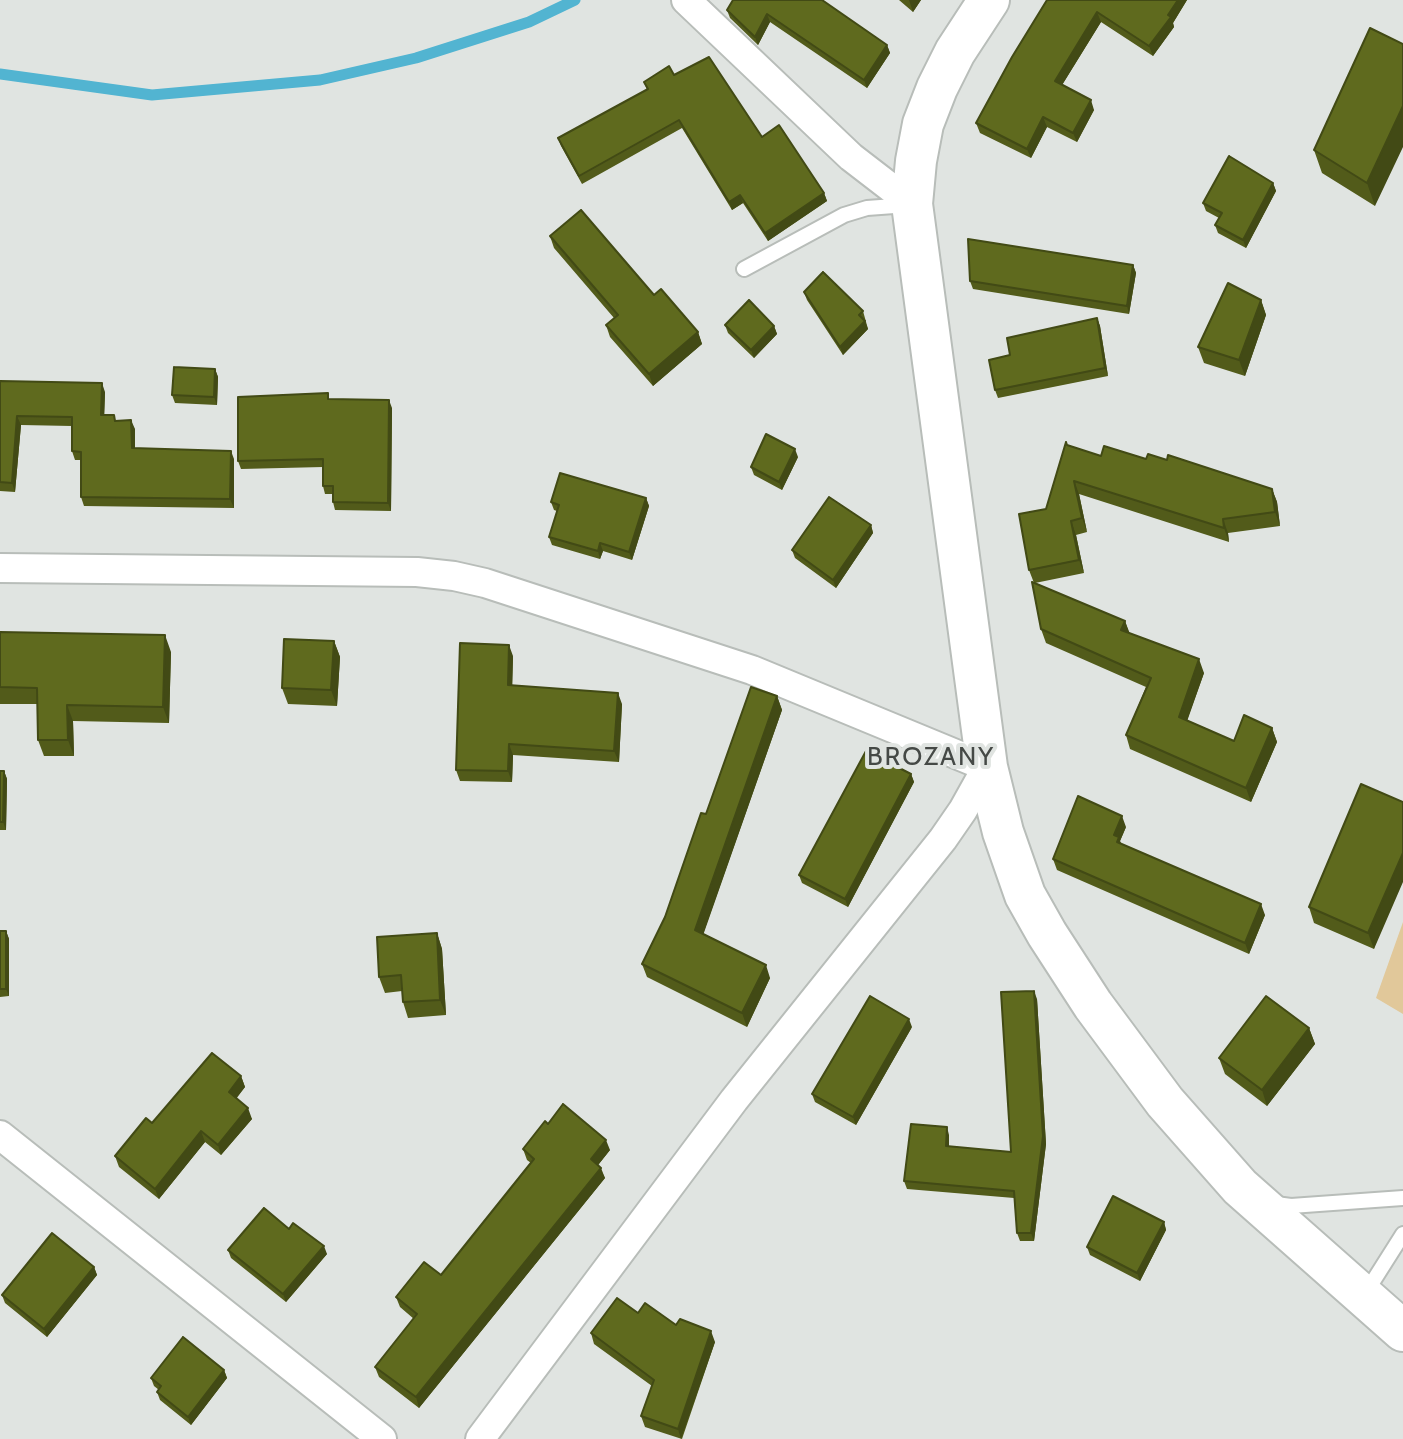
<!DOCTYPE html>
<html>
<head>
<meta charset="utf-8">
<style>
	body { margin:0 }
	canvas { display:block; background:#e0e4e1 }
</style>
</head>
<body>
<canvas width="1403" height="1439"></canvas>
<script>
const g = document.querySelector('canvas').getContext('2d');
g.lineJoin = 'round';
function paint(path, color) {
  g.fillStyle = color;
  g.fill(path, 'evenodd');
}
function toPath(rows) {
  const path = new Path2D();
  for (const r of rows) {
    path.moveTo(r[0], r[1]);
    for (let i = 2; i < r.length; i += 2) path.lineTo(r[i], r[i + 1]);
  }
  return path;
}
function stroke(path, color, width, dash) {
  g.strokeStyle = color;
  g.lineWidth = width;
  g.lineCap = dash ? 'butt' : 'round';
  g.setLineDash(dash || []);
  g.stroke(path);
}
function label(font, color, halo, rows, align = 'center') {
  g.font = font + ' Cabin,sans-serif';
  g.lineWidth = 8;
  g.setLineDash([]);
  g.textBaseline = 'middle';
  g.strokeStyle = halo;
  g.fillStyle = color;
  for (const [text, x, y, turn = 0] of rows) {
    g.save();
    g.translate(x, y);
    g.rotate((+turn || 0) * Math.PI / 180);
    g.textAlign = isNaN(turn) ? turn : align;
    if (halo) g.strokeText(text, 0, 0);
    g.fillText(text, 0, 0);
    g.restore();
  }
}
paint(toPath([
	[1403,922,1403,1014,1376,998]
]), '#e1c89a');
stroke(toPath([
	[0,74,152,95,320,80,416,58,529,22,575,0]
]), '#52b4d1', 11);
const lane = toPath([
	[744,269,844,215,867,208,908,205],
	[1276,1204,1291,1206,1403,1198],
	[1365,1294,1403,1234]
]);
const street = toPath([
	[686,0,851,157,912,204],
	[0,568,417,572,454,576,485,583,752,670,987,767,963,810,943,839,734,1100,480,1439],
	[0,1135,382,1439]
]);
const secondary = toPath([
	[989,0,955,52,937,88,923,124,916,161,912,204,987,767,1003,832,1025,895,1047,934,1093,1005,1165,1102,1240,1187,1403,1331]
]);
stroke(lane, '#b8bdb9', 18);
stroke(street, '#b8bdb9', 32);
stroke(secondary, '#b8bdb9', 44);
stroke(lane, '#fff', 14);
stroke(street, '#fff', 28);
stroke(secondary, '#fff', 40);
paint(toPath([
	[733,0,887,45,890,53,867,88,770,22,758,45,730,18,727,10],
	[899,0,921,0,913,12],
	[1047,0,1187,0,1173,23,1174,27,1153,56,1101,22,1062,85,1094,110,1077,142,1047,127,1031,158,980,133,976,123],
	[1370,28,1375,206,1322,173,1314,150],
	[674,75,762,137,824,193,827,201,768,241,743,203,732,210,682,128,582,184,561,146,558,138,647,90,644,82],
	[1273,183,1276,191,1246,248,1218,233,1215,225,1219,218,1206,211,1203,203],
	[550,236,654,295,698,332,702,344,653,386,610,337,606,325,614,318,554,248],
	[1133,265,1136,273,1129,314,973,289,970,281],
	[804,292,863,311,868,329,843,355,807,300],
	[1261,300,1266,315,1245,376,1204,363,1198,347],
	[1097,318,1100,326,1108,376,998,398,995,390,1010,355],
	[725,325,774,326,777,334,754,358,728,333],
	[215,369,218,377,217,405,175,403,172,395],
	[0,381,105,392,104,415,135,429,135,448,234,459,234,508,84,506,81,497,81,460,75,460,72,451,72,426,21,425,15,492,0,491],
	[330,399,392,408,391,511,335,510,333,502,333,494,325,494,323,486,323,467,241,469,238,461],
	[1068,445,1101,456,1146,459,1272,489,1277,502,1280,526,1228,533,1229,542,1079,494,1087,532,1076,535,1084,573,1035,583,1125,621,1129,633,1204,673,1187,720,1234,741,1272,728,1277,742,1251,802,1130,749,1126,735,1146,687,1046,643,1041,629,1034,583,1029,570,1046,509],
	[798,457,782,490,754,475,751,467],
	[646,498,649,506,632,560,603,551,600,559,552,545,549,537,557,511,554,510,551,502],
	[871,525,873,533,836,588,795,558,792,550],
	[0,632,171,652,169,723,73,721,74,756,44,756,38,740,37,704,0,704],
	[334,641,340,657,337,706,288,704,282,688],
	[513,656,512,686,622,704,619,762,513,755,512,782,460,781,456,770],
	[777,696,782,710,703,934,770,978,747,1027,647,977,642,964,665,917,706,814],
	[0,771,4,771,7,779,6,830,0,830],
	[911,774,914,782,848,907,802,883,799,875],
	[1403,802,1374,949,1314,923,1309,907],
	[1126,827,1120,841,1121,844,1265,915,1249,954,1057,870,1053,859],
	[0,931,6,931,9,939,9,996,0,997],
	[437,933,442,949,446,1015,408,1018,403,1002,402,991,385,993,379,977],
	[1037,999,1046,1144,1034,1241,1020,1241,1017,1233,1014,1198,907,1189,904,1181,949,1135,949,1147,1011,1152],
	[912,1027,856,1125,815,1102,812,1094],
	[1309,1028,1315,1044,1267,1106,1225,1074,1219,1058],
	[241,1076,245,1087,236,1098,252,1119,221,1155,205,1142,159,1199,119,1167,115,1156,152,1123],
	[548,1124,610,1150,598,1165,605,1178,419,1408,379,1377,375,1367,414,1319,400,1307,396,1297,441,1275,531,1163,527,1160,523,1149],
	[1164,1222,1166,1230,1140,1281,1090,1255,1087,1247],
	[289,1229,327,1254,286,1302,231,1258,228,1250],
	[94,1267,97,1275,47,1337,5,1303,2,1295],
	[638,1313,676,1325,715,1342,682,1439,645,1427,641,1416,652,1386,594,1344,591,1333],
	[224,1370,227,1378,191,1425,160,1400,157,1392,159,1390,154,1386,151,1378]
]), '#525b1a');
paint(toPath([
	[909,0,921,0,913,12],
	[1178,0,1187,0,1173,23,1174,27,1153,56,1149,46],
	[1097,12,1101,22,1059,90,1055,81],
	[767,14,770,22,758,45,755,37],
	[887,45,890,53,867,88,864,80],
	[1091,100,1094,110,1077,142,1073,133],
	[1403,106,1403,147,1375,206,1367,183],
	[1043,117,1047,127,1031,158,1027,149],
	[1273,183,1276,191,1246,248,1243,240],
	[824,193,827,201,768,241,765,233],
	[740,195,743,203,732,210,729,202],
	[1133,265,1136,273,1129,314,1127,306],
	[1261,300,1266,315,1245,376,1239,360],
	[1097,318,1100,326,1108,376,1105,368],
	[865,321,868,329,843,355,840,347],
	[774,326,777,334,754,358,751,350],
	[698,332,702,344,653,386,649,374],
	[215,369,218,377,217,405,214,397],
	[102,383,105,392,104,424,101,415],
	[389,400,392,408,391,511,388,503],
	[17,416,21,425,15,492,12,483],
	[131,420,135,429,135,457,132,448],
	[795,449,798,457,782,490,779,482],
	[231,451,234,459,234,508,230,499],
	[1074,481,1079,494,1087,532,1082,518],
	[1272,489,1277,502,1280,526,1275,512],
	[646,498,649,506,632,560,629,552],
	[1223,519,1228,533,1229,542,1224,528],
	[1071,521,1076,535,1084,573,1079,560],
	[871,525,873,533,836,588,833,580],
	[600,543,603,551,600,559,598,551],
	[1125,621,1130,634,1121,630],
	[165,635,171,652,169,723,163,707],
	[334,641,340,657,337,706,331,690],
	[509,645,513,656,512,697,508,685],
	[1199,659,1204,673,1184,730,1179,717],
	[618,693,622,704,619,762,614,751],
	[777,696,782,710,700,944,695,930],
	[67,705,73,721,74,756,68,740],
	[1272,728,1277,742,1251,802,1246,788],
	[509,744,513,755,512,782,508,771],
	[4,771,7,779,6,830,3,822],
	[911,774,914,782,848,907,845,899],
	[1122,816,1126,827,1120,841,1123,848,1121,853,1114,835],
	[1403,853,1403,882,1374,949,1368,933],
	[1261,904,1265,915,1249,954,1245,943],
	[6,931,9,939,9,996,6,989],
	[437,933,442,949,446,1015,440,1000],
	[766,965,770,978,747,1027,742,1013],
	[1034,991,1037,999,1046,1144,1034,1241,1031,1233],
	[909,1019,912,1027,856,1125,853,1117],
	[1309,1028,1315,1044,1267,1106,1262,1090],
	[241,1076,245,1087,233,1103,229,1092],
	[248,1108,252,1119,221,1155,218,1145],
	[947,1127,949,1135,949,1154,946,1146],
	[201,1131,205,1142,159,1199,155,1189],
	[606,1140,610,1150,595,1169,591,1159],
	[601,1168,605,1178,419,1408,416,1397],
	[1164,1222,1166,1230,1140,1281,1137,1273],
	[324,1246,327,1254,286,1302,283,1294],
	[94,1267,97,1275,47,1337,44,1329],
	[711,1331,715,1342,681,1439,678,1429],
	[224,1370,227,1378,191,1425,188,1417]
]), '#424a15');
const building = toPath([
	[733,0,822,0,887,45,864,80,767,14,755,37,727,10,733,0],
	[1047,0,1178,0,1168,15,1171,17,1149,46,1097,12,1055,81,1091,100,1073,133,1043,117,1027,149,976,123,1012,57,1047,0],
	[1370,28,1403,44,1403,106,1367,183,1314,150,1370,28],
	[709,57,762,137,779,125,824,193,765,233,740,195,729,202,679,120,579,176,558,138,648,89,644,82,669,66,674,75,709,57],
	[1229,156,1273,183,1243,240,1215,225,1222,213,1203,203,1229,156],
	[581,210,654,295,661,289,698,332,649,374,606,325,618,315,550,236,581,210],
	[968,239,1133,265,1127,306,970,281,968,239],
	[823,272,863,311,859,315,865,321,840,347,804,292,823,272],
	[1228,283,1261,300,1239,360,1198,347,1228,283],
	[749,300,774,326,751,350,725,325,749,300],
	[1097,318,1105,368,995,390,989,360,1010,355,1007,338,1097,318],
	[174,367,215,369,214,397,172,395,174,367],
	[0,381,102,383,101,415,114,415,115,421,131,420,132,448,231,451,230,499,81,497,81,452,72,451,72,417,17,416,12,483,0,482,0,381],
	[328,393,328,399,389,400,388,503,333,502,333,486,323,486,323,459,238,461,238,397,328,393],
	[766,434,795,449,779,482,751,467,766,434],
	[1066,442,1067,445,1101,456,1104,446,1146,459,1148,454,1167,460,1168,455,1272,489,1275,512,1223,519,1224,528,1074,481,1082,518,1071,521,1079,560,1029,570,1019,514,1046,509,1066,442],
	[560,473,646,498,629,552,600,543,598,551,549,537,559,505,551,502,560,473],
	[829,497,871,525,833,580,792,550,829,497],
	[1032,582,1125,621,1121,630,1199,659,1179,717,1234,741,1244,715,1272,728,1246,788,1126,735,1151,678,1041,629,1032,582],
	[0,632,165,635,163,707,67,705,68,740,38,740,37,688,0,687,0,632],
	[284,639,334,641,331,690,282,688,284,639],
	[460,643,509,645,508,685,618,693,614,751,509,744,508,771,456,770,460,643],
	[751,687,777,696,695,930,766,965,742,1013,642,964,665,917,701,813,706,814,751,687],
	[866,751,911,774,845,899,799,875,866,751],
	[0,771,4,771,3,822,0,822,0,771],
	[1361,784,1403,802,1403,853,1368,933,1309,907,1361,784],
	[1078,796,1122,816,1114,835,1119,837,1117,842,1261,904,1245,943,1053,859,1078,796],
	[0,931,6,931,6,989,0,989,0,931],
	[437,933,440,1000,403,1002,401,975,379,977,377,937,437,933],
	[1034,991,1043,1136,1031,1233,1017,1233,1014,1191,904,1181,911,1124,947,1127,946,1146,1011,1152,1001,992,1034,991],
	[870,996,909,1019,853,1117,812,1094,870,996],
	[1266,996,1309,1028,1262,1090,1219,1058,1266,996],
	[212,1053,241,1076,229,1092,248,1108,218,1145,201,1131,155,1189,115,1156,146,1118,152,1123,212,1053],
	[563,1104,606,1140,591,1159,601,1168,416,1397,375,1367,417,1314,396,1297,424,1262,441,1275,534,1159,523,1149,545,1121,548,1124,563,1104],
	[1113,1196,1164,1222,1137,1273,1087,1247,1113,1196],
	[264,1208,289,1229,293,1223,324,1246,283,1294,228,1250,264,1208],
	[52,1233,94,1267,44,1329,2,1295,52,1233],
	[617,1298,638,1313,645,1303,676,1325,680,1319,711,1331,678,1429,641,1416,654,1380,591,1333,617,1298],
	[183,1337,224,1370,188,1417,157,1392,161,1386,151,1378,183,1337]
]);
paint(building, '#5f6a1e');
stroke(building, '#424a15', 2);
g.letterSpacing = '2px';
label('26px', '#454946', '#e0e4e1', [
	["BROZANY",931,757]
]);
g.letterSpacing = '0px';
</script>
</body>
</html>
